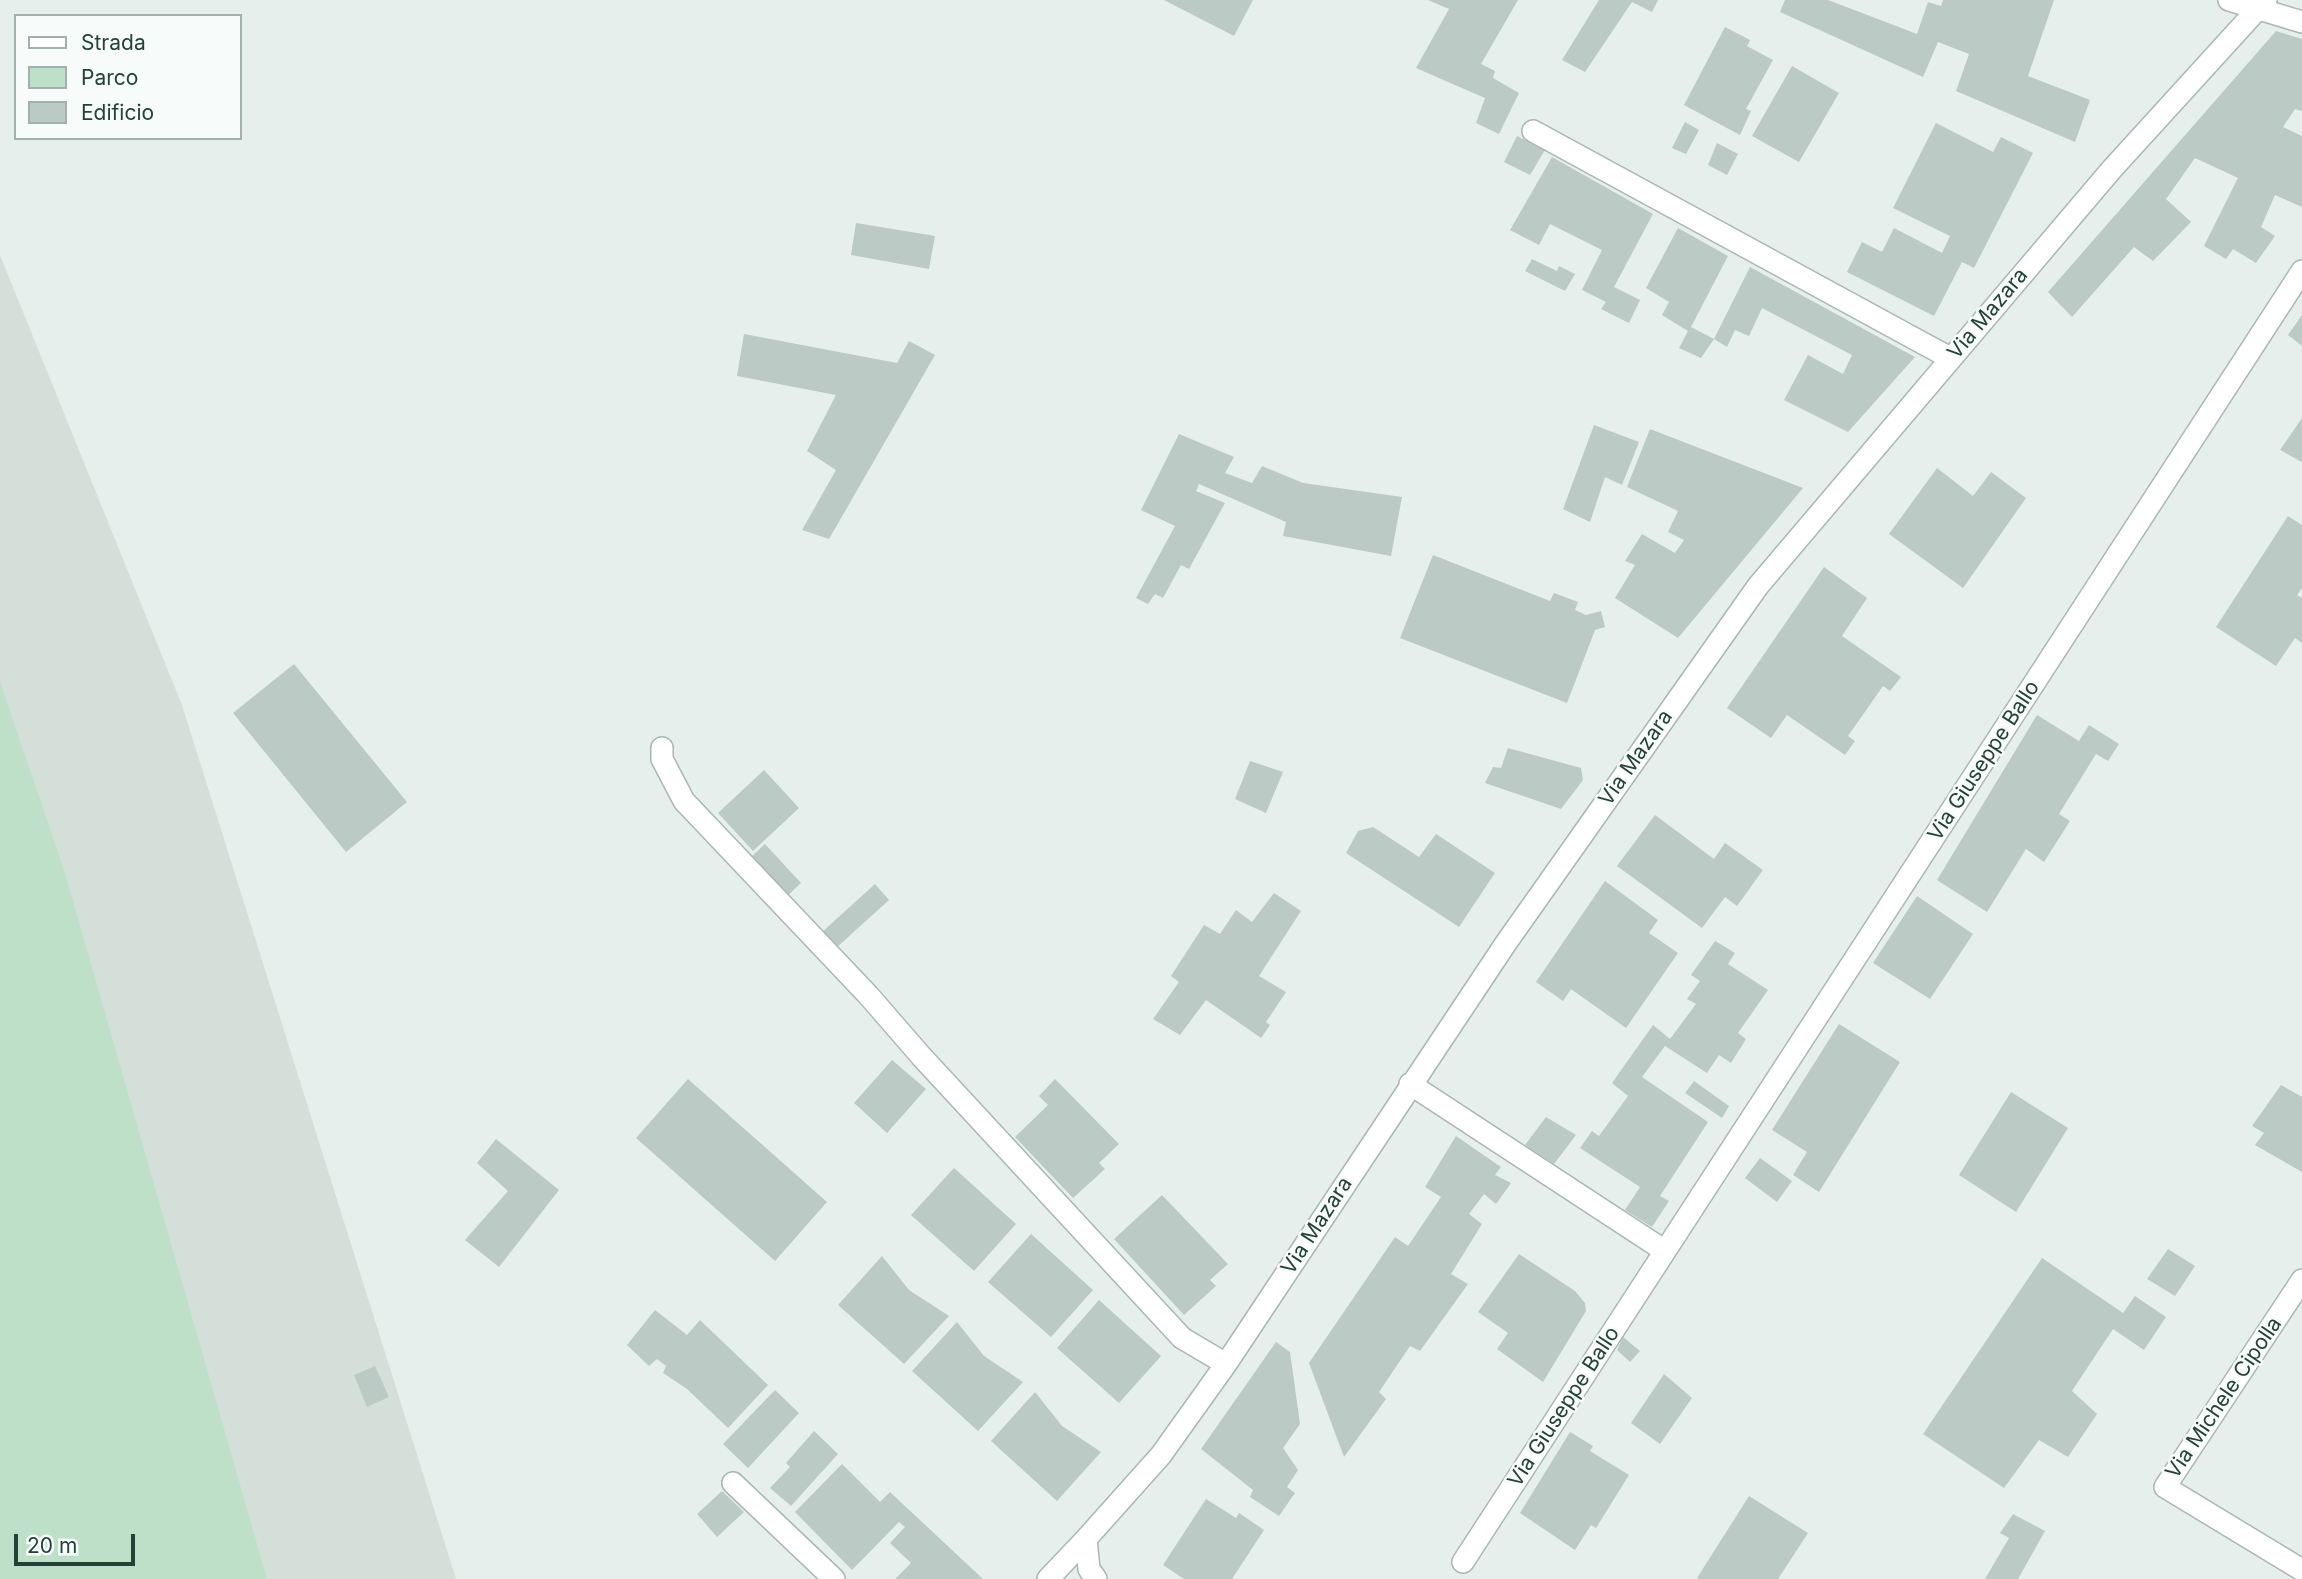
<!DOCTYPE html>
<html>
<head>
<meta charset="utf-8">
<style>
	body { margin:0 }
	#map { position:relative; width:2302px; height:1579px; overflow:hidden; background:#e6efeb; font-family:Inter,sans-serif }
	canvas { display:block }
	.legend { position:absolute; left:14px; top:14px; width:228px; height:126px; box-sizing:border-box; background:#f7fbf9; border:2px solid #a3b1ad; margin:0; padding:9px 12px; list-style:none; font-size:21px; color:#24423a }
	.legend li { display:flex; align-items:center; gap:14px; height:35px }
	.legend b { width:35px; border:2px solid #a3b1ad }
	.scale { position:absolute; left:14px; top:1534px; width:121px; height:32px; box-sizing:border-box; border:4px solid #24423a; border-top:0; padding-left:9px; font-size:21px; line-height:24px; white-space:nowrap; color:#24423a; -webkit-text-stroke:5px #f7fbf9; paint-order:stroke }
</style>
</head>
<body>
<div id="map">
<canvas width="2302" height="1579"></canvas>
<ul class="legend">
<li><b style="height:9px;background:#fff"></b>Strada</li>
<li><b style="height:19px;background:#bfe0c8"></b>Parco</li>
<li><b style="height:19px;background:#bbcac4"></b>Edificio</li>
</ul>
<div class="scale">20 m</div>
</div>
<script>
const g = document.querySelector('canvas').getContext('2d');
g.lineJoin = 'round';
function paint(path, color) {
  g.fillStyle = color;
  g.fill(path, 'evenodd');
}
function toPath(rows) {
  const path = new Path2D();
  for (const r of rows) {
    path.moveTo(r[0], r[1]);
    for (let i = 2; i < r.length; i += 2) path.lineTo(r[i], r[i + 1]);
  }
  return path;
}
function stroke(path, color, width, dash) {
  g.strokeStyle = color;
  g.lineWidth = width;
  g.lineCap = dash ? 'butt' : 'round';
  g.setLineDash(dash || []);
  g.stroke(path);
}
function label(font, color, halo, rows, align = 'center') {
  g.font = font + ' Inter,sans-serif';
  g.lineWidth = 5;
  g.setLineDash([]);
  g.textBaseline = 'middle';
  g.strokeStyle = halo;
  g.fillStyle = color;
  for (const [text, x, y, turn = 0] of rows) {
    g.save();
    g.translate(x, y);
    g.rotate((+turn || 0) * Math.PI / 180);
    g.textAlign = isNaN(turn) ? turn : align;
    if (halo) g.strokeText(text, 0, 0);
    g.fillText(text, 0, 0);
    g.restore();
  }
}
paint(toPath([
	[0,255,182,705,456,1579,0,1579]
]), '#d4dfda');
paint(toPath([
	[0,682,65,873,267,1579,0,1579]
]), '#bfe0c8');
paint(toPath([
	[1164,0,1253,0,1234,36],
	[1428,0,1518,0,1481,64,1495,71,1493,78,1519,93,1499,134,1476,123,1485,98,1416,68,1449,9],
	[1599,0,1658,0,1652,12,1632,2,1585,72,1562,60],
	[1785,0,1828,0,1917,34,1928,2,1941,6,1943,0,2054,0,2028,76,2090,100,2075,142,1956,91,1969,54,1938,42,1923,77,1780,12],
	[1725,27,1750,40,1747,46,1773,60,1746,109,1751,111,1740,135,1684,105],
	[2276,31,2302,39,2302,111,2295,109,2283,127,2302,136,2302,207,2275,195,2261,227,2275,236,2256,263,2233,249,2226,259,2204,246,2238,178,2195,158,2166,199,2191,222,2153,261,2134,247,2072,317,2048,292],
	[1792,66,1839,93,1799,162,1752,136],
	[1685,122,1699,130,1686,154,1672,148],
	[1936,123,1993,152,2001,137,2033,153,1974,268,1962,262,1934,316,1847,272,1862,242,1882,252,1894,228,1942,253,1950,236,1893,208],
	[1517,136,1545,150,1530,175,1504,162],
	[1717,143,1738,154,1727,175,1708,165],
	[1552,157,1653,214,1614,287,1640,300,1629,323,1601,309,1606,302,1582,290,1602,250,1550,224,1539,245,1510,230],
	[856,223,935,236,929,269,851,255],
	[1678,228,1728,256,1691,327,1714,339,1701,358,1679,348,1688,331,1662,315,1669,302,1646,288],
	[1532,259,1557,271,1559,266,1575,274,1565,291,1525,271],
	[1750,267,1915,357,1848,432,1784,400,1808,355,1843,374,1852,355,1762,308,1749,336,1735,330,1727,347,1714,339],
	[2302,315,2302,346,2288,335],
	[744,334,897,363,909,341,935,355,829,539,802,530,836,470,807,451,836,395,737,376],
	[2302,418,2302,462,2280,450],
	[1594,425,1639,442,1622,485,1605,477,1590,522,1563,509],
	[1650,429,1803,488,1678,638,1615,598,1635,565,1625,561,1642,534,1675,553,1684,540,1668,532,1678,511,1627,487],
	[1179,434,1234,457,1225,473,1252,483,1262,466,1303,483,1402,497,1391,556,1283,536,1286,522,1199,484,1196,491,1225,503,1189,569,1181,565,1163,598,1155,594,1148,604,1136,598,1175,526,1141,510],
	[1937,468,1973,496,1991,472,2026,498,1963,588,1889,534],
	[2288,516,2302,525,2302,588,2297,595,2302,598,2302,643,2295,638,2276,666,2216,627],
	[1433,555,1550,601,1554,593,1578,602,1575,610,1586,615,1601,611,1605,627,1595,630,1567,703,1400,638],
	[1824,567,1867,598,1842,636,1901,677,1890,691,1883,686,1848,736,1855,741,1845,755,1787,715,1771,738,1727,708],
	[294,664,407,802,346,852,233,713],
	[2037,715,2079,741,2089,725,2119,744,2108,761,2096,754,2059,814,2070,821,2044,862,2026,849,1987,912,1937,880],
	[1508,748,1581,768,1583,780,1561,809,1485,783,1493,767,1501,768],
	[1250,761,1283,772,1266,813,1235,799],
	[764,770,799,808,753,851,718,813],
	[1655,815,1714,859,1725,843,1763,870,1737,906,1725,897,1702,928,1617,866],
	[1373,827,1419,857,1436,834,1495,873,1459,927,1346,853,1358,831],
	[765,844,801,883,786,897,750,858],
	[1605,881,1658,920,1649,933,1678,953,1626,1028,1571,989,1563,1001,1536,982],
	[875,884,889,900,835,949,821,933],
	[1274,893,1301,911,1259,976,1286,992,1266,1022,1270,1025,1261,1038,1206,1000,1180,1035,1153,1019,1179,982,1171,976,1204,925,1220,934,1236,910,1252,922],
	[1917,896,1973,934,1930,999,1873,963],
	[1715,941,1735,953,1728,964,1768,990,1738,1033,1746,1039,1731,1063,1719,1055,1707,1073,1665,1046,1642,1077,1708,1122,1660,1196,1669,1201,1652,1227,1625,1210,1640,1187,1580,1148,1592,1131,1599,1136,1628,1096,1612,1083,1653,1025,1670,1039,1696,1004,1687,999,1700,981,1691,975],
	[1839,1024,1900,1062,1819,1192,1793,1175,1807,1152,1772,1130],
	[892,1060,926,1089,887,1133,854,1103],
	[688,1079,827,1202,775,1261,636,1138],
	[1055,1079,1119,1144,1099,1163,1105,1169,1073,1198,1015,1137,1048,1105,1039,1096],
	[1694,1081,1729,1106,1722,1118,1685,1093],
	[2281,1085,2302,1097,2302,1172,2255,1145,2264,1133,2252,1126],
	[2011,1092,2068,1128,2016,1212,1959,1175],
	[1546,1117,1576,1135,1554,1164,1525,1145],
	[1456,1136,1501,1167,1495,1175,1511,1183,1496,1204,1484,1194,1469,1214,1482,1224,1451,1274,1468,1284,1420,1351,1410,1346,1379,1392,1386,1399,1344,1457,1309,1363,1395,1237,1408,1246,1441,1197,1425,1187],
	[496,1139,559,1190,499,1267,465,1240,508,1191,477,1163],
	[1760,1158,1792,1181,1777,1202,1745,1178],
	[954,1168,1016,1224,974,1271,911,1215],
	[1162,1195,1228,1264,1210,1280,1216,1286,1184,1315,1114,1239],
	[1031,1234,1093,1290,1051,1337,988,1282],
	[2168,1249,2195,1266,2175,1296,2147,1279],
	[1519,1254,1575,1291,1585,1303,1586,1311,1543,1382,1497,1349,1508,1333,1478,1312],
	[882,1256,909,1290,949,1316,904,1364,838,1305],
	[2042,1258,2123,1313,2135,1296,2166,1317,2144,1350,2113,1329,2072,1391,2097,1414,2068,1457,2039,1440,2004,1488,1923,1434],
	[1099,1300,1161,1356,1119,1403,1057,1348],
	[655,1310,687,1335,700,1320,768,1385,728,1428,687,1389,663,1373,666,1366,657,1359,649,1366,627,1345],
	[957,1322,984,1356,1023,1382,978,1431,912,1371],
	[1623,1337,1640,1351,1630,1362,1617,1350],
	[1276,1342,1290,1352,1300,1424,1283,1448,1298,1470,1287,1487,1295,1493,1279,1516,1250,1497,1253,1490,1201,1449],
	[375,1366,389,1397,367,1407,354,1375],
	[1664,1374,1692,1398,1660,1444,1631,1423],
	[775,1390,799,1413,748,1468,723,1444],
	[1035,1392,1062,1426,1101,1452,1057,1501,991,1441],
	[814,1431,838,1454,791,1506,770,1488,790,1467,786,1463],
	[1570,1432,1593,1446,1590,1451,1629,1475,1596,1528,1591,1525,1575,1550,1520,1513],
	[842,1464,880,1502,890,1492,983,1579,895,1579,911,1563,890,1543,905,1527,899,1522,852,1570,795,1512],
	[722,1491,744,1512,717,1537,697,1514],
	[1749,1496,1808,1533,1778,1579,1699,1579,1697,1578],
	[1206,1499,1236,1518,1239,1513,1264,1530,1232,1579,1184,1579,1163,1565],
	[2013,1514,2045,1531,2018,1579,1985,1579,2009,1538,2000,1533]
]), '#bbcac4');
const minor = toPath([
	[2229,0,2302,22],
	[1533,131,1950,358],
	[662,748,662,759,684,801,869,996,921,1056,1182,1338,1226,1364],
	[1410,1084,1665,1251],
	[2302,1280,2165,1487,2302,1570],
	[733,1483,834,1579],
	[1463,1562,2302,271],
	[1048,1579,1086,1539],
	[1096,1579,1089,1569,1086,1539,1161,1455,1226,1364,1506,943,1758,586,2112,169,2266,0]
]);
stroke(minor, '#a8b8b2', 24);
stroke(minor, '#fff', 21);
label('21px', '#24423a', '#f7fbf9', [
	["Via Mazara",1988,314,-50],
	["Via Mazara",1636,758,-55],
	["Via Giuseppe Ballo",1984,761,-57],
	["Via Mazara",1317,1226,-57],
	["Via Michele Cipolla",2224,1398,-56],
	["Via Giuseppe Ballo",1564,1407,-57]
]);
</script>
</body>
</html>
